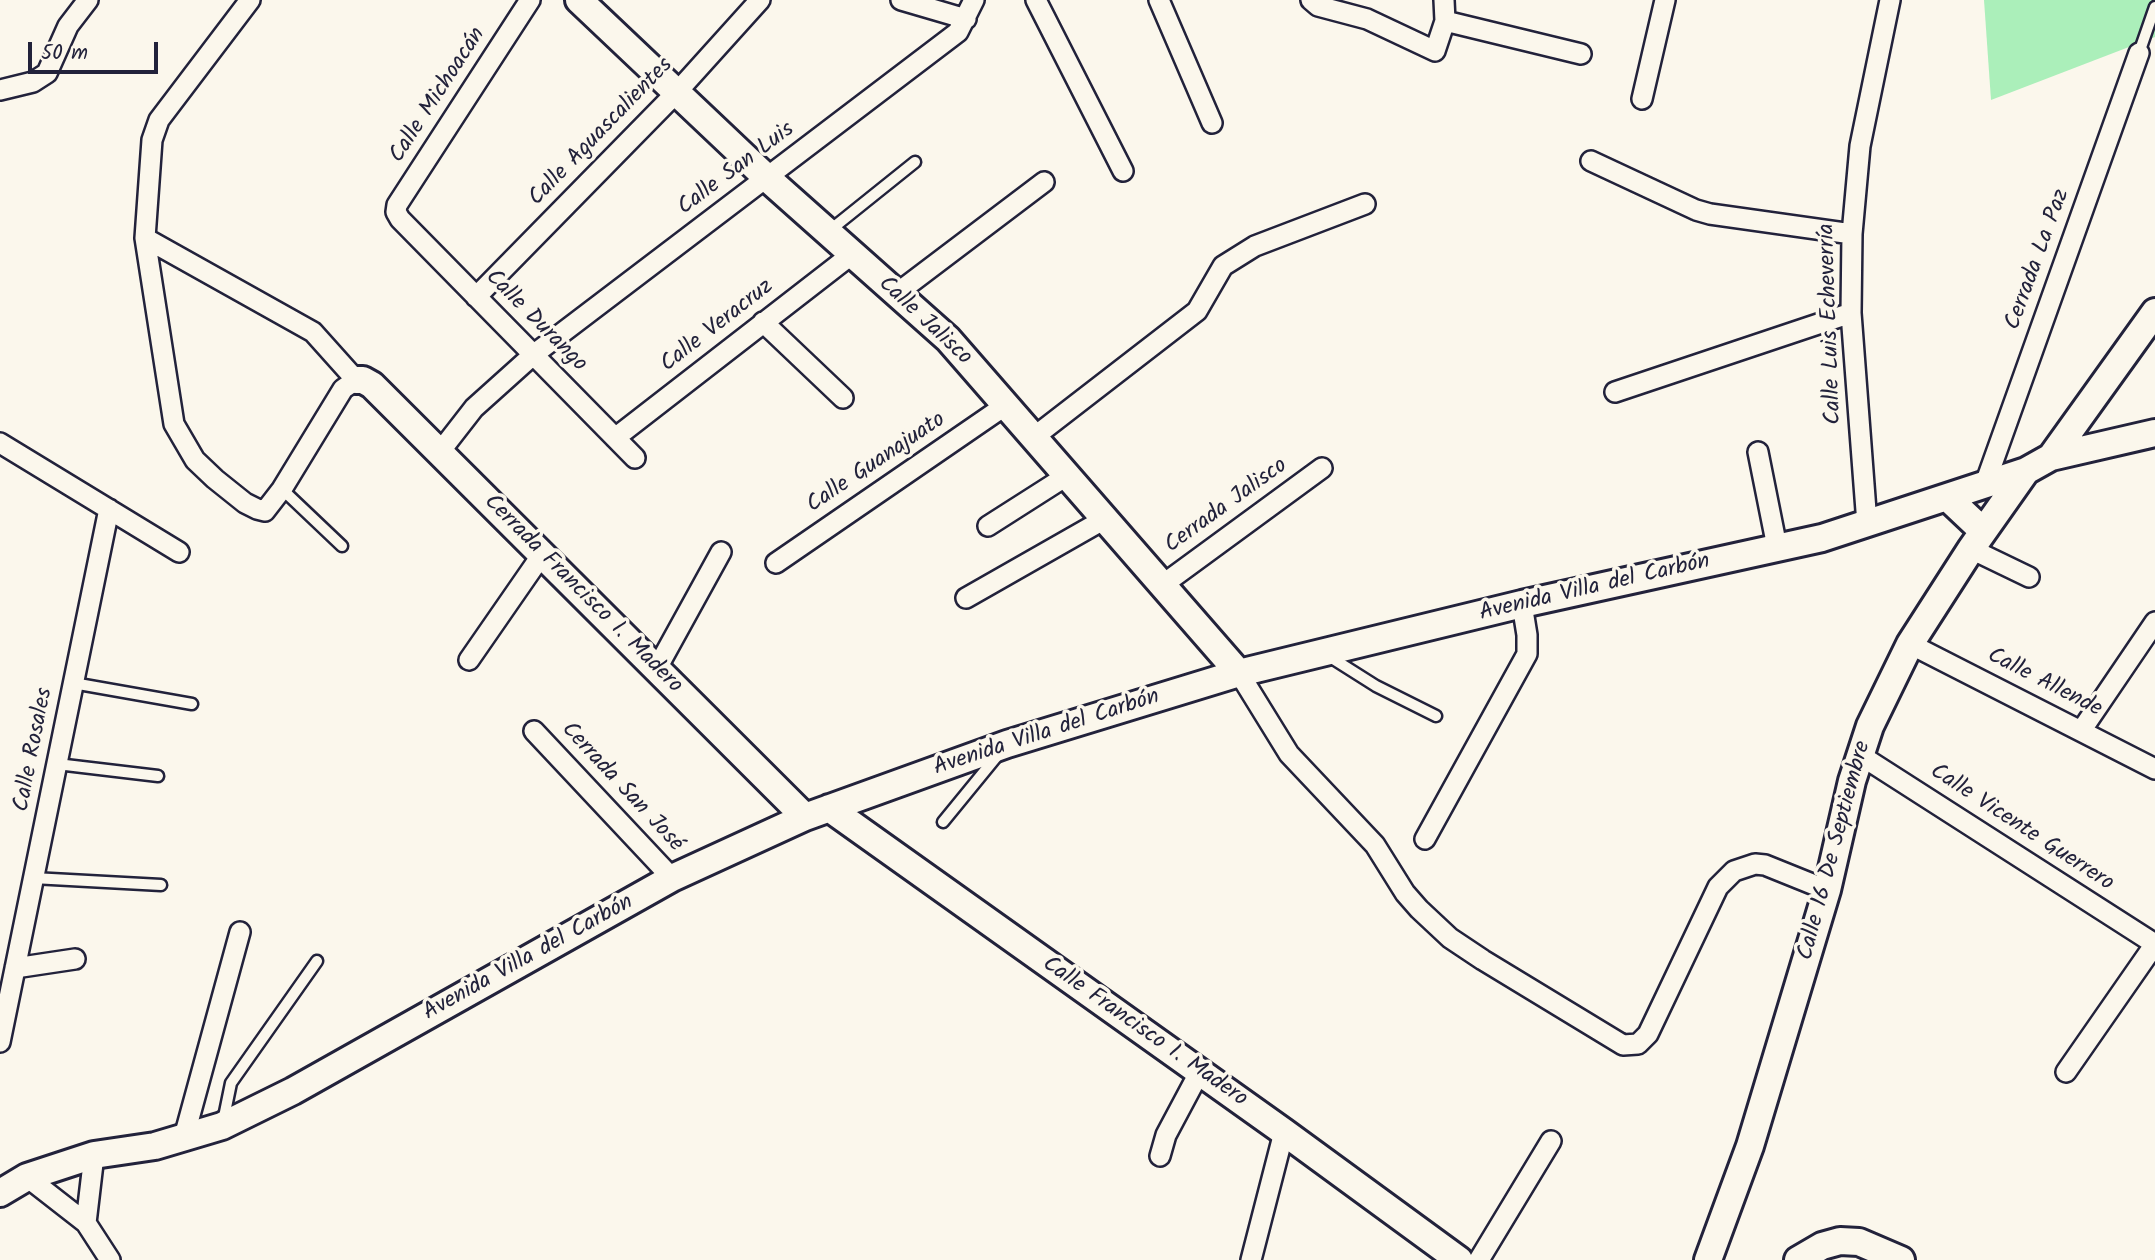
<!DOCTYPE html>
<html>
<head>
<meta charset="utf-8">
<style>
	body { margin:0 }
	#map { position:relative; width:2155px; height:1260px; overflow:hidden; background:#fbf7ec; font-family:Kalam,sans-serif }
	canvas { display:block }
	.scale { position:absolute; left:28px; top:42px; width:130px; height:32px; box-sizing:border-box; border:4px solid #22223b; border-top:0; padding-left:9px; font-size:21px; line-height:24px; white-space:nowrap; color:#22223b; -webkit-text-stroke:5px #fbf7ec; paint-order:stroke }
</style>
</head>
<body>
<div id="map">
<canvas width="2155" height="1260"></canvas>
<div class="scale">50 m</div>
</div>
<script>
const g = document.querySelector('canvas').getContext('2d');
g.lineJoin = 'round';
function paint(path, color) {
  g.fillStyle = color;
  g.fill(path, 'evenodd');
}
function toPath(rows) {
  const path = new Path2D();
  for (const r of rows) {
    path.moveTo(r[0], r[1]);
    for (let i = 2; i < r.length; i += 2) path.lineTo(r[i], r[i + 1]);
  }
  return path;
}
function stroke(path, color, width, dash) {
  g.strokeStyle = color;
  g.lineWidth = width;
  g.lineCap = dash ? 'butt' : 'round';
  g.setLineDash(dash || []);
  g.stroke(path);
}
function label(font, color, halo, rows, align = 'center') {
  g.font = font + ' Kalam,sans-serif';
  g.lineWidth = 7;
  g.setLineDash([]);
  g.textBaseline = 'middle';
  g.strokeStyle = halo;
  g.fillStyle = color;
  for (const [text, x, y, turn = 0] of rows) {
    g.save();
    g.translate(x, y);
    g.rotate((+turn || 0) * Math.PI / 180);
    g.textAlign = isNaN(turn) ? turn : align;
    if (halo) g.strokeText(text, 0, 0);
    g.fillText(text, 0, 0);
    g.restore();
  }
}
paint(toPath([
	[1984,0,2155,0,2155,37,1991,100]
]), '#abefba');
const lane = toPath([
	[2139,53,2155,7],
	[829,231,915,162],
	[282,489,342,546],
	[1327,655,1376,686,1436,716],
	[73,683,192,704],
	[57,764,158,776],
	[943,822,997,756],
	[33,878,161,885],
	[223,1122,231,1083,317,961]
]);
const street = toPath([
	[530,0,397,205,396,212,400,219,635,458],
	[901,0,966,19],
	[1036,0,1123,171],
	[1159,0,1212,123],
	[1311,0,1318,6,1367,19,1435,51,1445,21,1581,54],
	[1444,0,1445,21],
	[0,90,33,82,47,73,68,26,88,0],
	[1642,99,1665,0],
	[1591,161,1696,210,1710,214,1852,234],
	[145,238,313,332,356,380,343,389,282,489,265,511,257,509,245,503,215,479,195,460,174,424,145,238,152,140,159,120,250,0],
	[896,294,1044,182],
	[476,297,677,92,760,0],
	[763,322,843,398],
	[1615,392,1851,313],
	[1034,437,1197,311,1223,266,1255,246,1365,204],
	[615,438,851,255],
	[0,443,179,552],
	[1758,452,1777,547],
	[439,453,474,408,533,355,958,32,974,0],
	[1985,484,2139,53],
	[1867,524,1851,313,1852,234,1860,146,1890,0],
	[988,526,1068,475],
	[1971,549,2029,577],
	[776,563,1006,405],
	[1161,586,1322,468],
	[966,598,1103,520],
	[1910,644,2155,769],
	[469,660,541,556],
	[656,670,721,552],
	[1239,673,1289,754,1375,845,1405,893,1419,909,1450,938,1483,960,1623,1045,1638,1044,1648,1034,1718,887,1734,871,1755,864,1765,865,1827,890],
	[534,731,672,878],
	[2081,731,2155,622],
	[1860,755,2155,944],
	[1425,839,1527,654,1527,635,1522,604],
	[15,968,75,959],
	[0,1042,109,509],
	[2066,1072,2155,944],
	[184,1137,240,932],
	[1160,1156,1166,1135,1199,1073],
	[27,1177,86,1223,110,1260],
	[86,1223,94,1155],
	[1251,1260,1284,1132],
	[1479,1260,1551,1141]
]);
const secondary = toPath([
	[579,0,767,178,948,339,1239,673],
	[356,380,363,380,372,385,805,817],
	[2051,457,2155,312],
	[1948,498,1983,531],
	[829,808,1284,1132,1459,1260],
	[0,1193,27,1177,94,1155,155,1146,222,1126,293,1091,672,878,805,817,1007,744,1239,673,1522,604,1822,538,2026,471,2051,457,2155,433],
	[1708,1260,1750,1146,1827,890,1852,781,1870,726,1910,644,1971,549,2026,471],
	[1798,1260,1822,1246,1840,1241,1859,1242,1901,1260]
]);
stroke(lane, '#22223b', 15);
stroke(street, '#22223b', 24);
stroke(secondary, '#22223b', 32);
stroke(lane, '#fbf7ec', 10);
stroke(street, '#fbf7ec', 19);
stroke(secondary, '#fbf7ec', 26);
label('23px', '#22223b', '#fbf7ec', [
	["Calle Michoacán",439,96,-57],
	["Calle Aguascalientes",602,133,-46],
	["Calle San Luis",737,170,-37],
	["Cerrada La Paz",2039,260,-70],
	["Calle Durango",535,322,45],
	["Calle Jalisco",924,322,43],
	["Calle Luis Echeverría",1832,324,-92],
	["Calle Veracruz",718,327,-38],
	["Calle Guanajuato",877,464,-34],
	["Cerrada Jalisco",1227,507,-36],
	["Avenida Villa del Carbón",1595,589,-13],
	["Cerrada Francisco I. Madero",582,595,45],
	["Calle Allende",2044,684,27],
	["Avenida Villa del Carbón",1047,734,-18],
	["Calle Rosales",35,750,-79],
	["Cerrada San José",621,788,47],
	["Calle Vicente Guerrero",2021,829,33],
	["Calle 16 De Septiembre",1836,851,-75],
	["Avenida Villa del Carbón",529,959,-29],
	["Calle Francisco I. Madero",1144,1033,35]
]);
</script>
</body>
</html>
